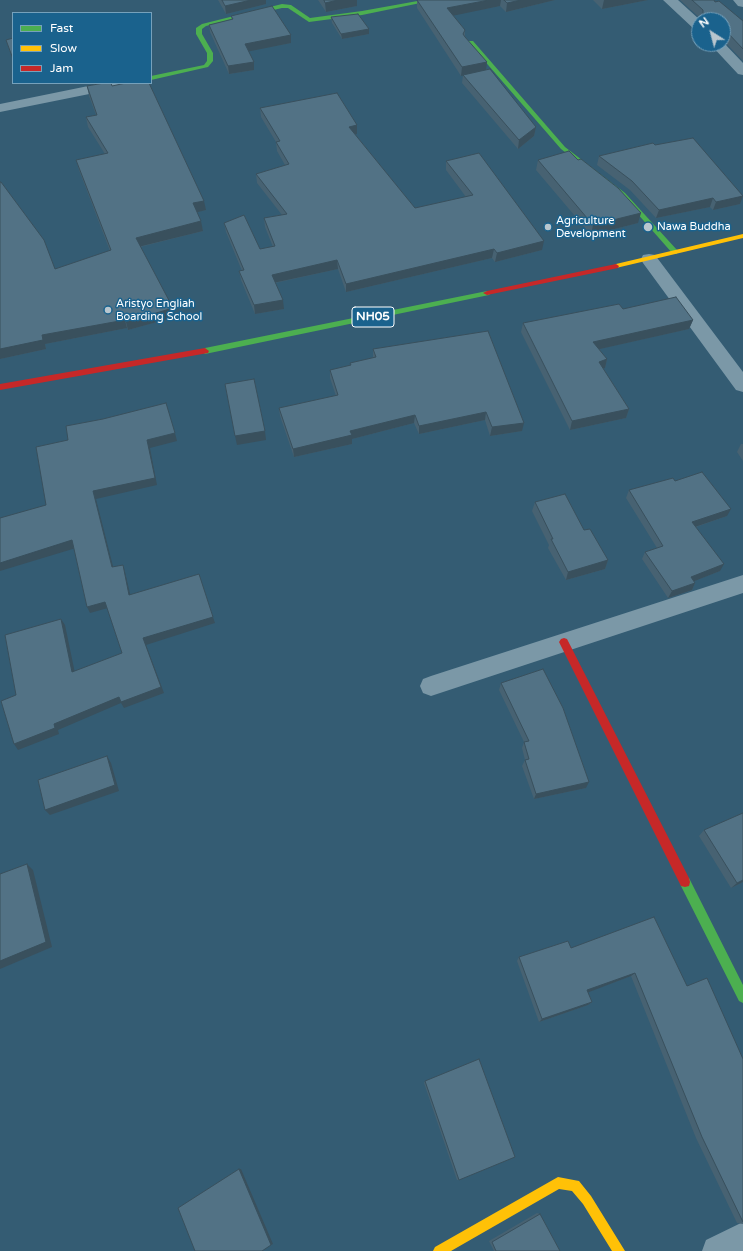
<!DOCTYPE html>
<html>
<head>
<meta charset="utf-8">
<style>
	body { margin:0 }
	#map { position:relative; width:743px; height:1251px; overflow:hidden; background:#345c73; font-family:"Varela Round",sans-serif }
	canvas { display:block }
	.legend { position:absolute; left:12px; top:12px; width:140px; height:72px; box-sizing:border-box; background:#1a628d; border:1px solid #76a1bb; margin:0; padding:5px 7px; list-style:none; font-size:12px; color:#fff }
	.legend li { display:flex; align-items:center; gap:8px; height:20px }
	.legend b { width:20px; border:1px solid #76a1bb }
	.north { position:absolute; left:691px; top:12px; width:40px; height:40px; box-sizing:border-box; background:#1a628d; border:1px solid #76a1bb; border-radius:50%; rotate:324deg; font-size:11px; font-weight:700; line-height:16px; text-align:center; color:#fff }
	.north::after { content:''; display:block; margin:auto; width:14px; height:18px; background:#b8c6ce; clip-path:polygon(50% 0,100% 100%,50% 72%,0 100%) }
</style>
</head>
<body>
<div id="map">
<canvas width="743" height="1251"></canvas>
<ul class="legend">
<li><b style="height:5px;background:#4caf50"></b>Fast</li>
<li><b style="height:5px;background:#ffc107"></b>Slow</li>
<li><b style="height:5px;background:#c62828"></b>Jam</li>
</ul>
<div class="north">N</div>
</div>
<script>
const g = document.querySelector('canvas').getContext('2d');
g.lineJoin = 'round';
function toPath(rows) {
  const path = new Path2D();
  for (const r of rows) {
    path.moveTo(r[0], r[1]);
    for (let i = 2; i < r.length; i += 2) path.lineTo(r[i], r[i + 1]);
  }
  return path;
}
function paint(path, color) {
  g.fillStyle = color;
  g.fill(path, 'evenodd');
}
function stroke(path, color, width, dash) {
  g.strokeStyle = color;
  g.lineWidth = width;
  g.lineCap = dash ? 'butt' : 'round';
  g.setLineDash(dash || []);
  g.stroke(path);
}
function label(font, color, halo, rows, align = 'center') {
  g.font = font + ' "Varela Round",sans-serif';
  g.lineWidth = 3;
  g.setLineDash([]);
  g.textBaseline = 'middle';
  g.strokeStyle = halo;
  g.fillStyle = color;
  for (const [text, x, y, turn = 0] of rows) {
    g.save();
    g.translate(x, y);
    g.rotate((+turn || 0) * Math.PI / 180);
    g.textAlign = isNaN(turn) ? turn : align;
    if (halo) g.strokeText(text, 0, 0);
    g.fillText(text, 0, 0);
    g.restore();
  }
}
paint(toPath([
	[663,0,678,0,700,20,699,30,694,29,663,0],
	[733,0,743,0,743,7,738,6,733,0],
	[723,42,743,63,743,75,738,74,710,44,723,44,723,42],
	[103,83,131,83,129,86,124,87,0,112,0,104,103,83],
	[649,254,655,255,743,372,743,392,736,390,643,263,641,259,643,255,649,254],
	[743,575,743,593,431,696,423,693,420,686,423,679,431,676,743,575],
	[743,1222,743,1251,702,1251,706,1240,743,1222]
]), '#7b98a7');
paint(toPath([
	[423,0,435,0,362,15,309,22,288,8,282,8,206,26,202,29,202,34,213,53,213,61,208,67,151,80,151,76,204,65,207,61,207,53,196,34,196,28,202,24,282,4,291,5,310,18,362,11,423,0],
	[469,41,473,41,565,147,625,193,677,250,677,254,673,254,621,195,561,149,469,43,469,41],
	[487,291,491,293,489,295,205,354,201,351,205,348,487,291],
	[685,877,689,878,743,985,743,1003,739,1001,681,886,680,882,681,878,685,877]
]), '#4caf50');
paint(toPath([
	[743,234,743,238,616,268,613,266,616,264,743,234],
	[558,1177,579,1181,591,1196,625,1251,612,1251,583,1204,572,1191,559,1189,451,1251,433,1251,435,1247,558,1177]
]), '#ffc107');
paint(toPath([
	[616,264,619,266,618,268,487,295,483,293,487,291,616,264],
	[205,348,209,351,208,353,0,390,0,384,205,348],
	[564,638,567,639,689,878,690,882,689,886,685,887,681,886,559,642,561,639,564,638]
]), '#c62828');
paint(toPath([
	[218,0,266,0,266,4,226,14],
	[318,0,357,0,357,6,326,12],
	[417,0,555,0,506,12,500,6,453,15,465,30,465,36,486,69,536,127,534,136,518,149,462,83,463,75,461,76,417,8],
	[593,0,648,0,602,9],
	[680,0,714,0,743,21,743,61,724,41,723,41,723,20,701,20,701,19],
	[231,16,291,43,248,51,254,70,229,74,210,32,209,25,232,20],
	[331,17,369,29,369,34,342,39,332,23],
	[13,38,13,60,6,40],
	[87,86,112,86,206,210,197,212,203,231,140,247,175,317,128,330,127,328,45,344,46,349,0,359,55,269,110,251,79,170,76,160,105,154,88,127,86,117,96,115,89,96],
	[260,108,357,134,355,134,415,208,466,197,446,170,446,161,542,250,495,262,492,258,346,292,338,269,275,283,284,309,255,314,241,280,239,271,242,271,226,232,224,223,260,249,273,247,265,227,264,218,282,215,257,183,256,174,285,165,277,151,276,142,261,117],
	[655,145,740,204,713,210,710,207,656,218,630,190,597,165,599,156],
	[538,160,638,223,591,235,536,170],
	[623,309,693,320,689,329,599,349,607,359,605,368,603,368,629,409,626,418,570,430,521,332,523,323],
	[373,349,522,431,490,436,485,420,419,434,414,423,352,439,352,444,294,457,280,416,279,408,336,396,330,378,330,370,351,366,350,363,373,358],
	[741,444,743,444,743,461,737,452],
	[675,481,727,516,696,527,720,571,694,581,695,583,692,590,668,598,642,559,645,552,657,548,626,498,629,490],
	[535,502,584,530,608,560,605,569,566,580,548,548,549,545,532,511],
	[501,683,586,788,534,799,522,766,525,760,522,748,524,742,499,690],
	[704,830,743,882,731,888,699,836],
	[571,948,687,986,743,1059,743,1224,737,1223,696,1138,631,976,588,992,592,1002,588,1005,539,1022,517,961,519,957],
	[425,1081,459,1180,457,1180,424,1083],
	[537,1213,540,1214,560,1251,494,1251,489,1241]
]), '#476272');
paint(toPath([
	[251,0,266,0,266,4,226,14,225,6],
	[338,0,357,0,357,6,326,12,325,3],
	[489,0,501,0,500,6,447,17,447,8],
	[521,0,555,0,506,12,507,3],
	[604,0,648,0,602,9],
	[369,29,369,34,342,39,341,34],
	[727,32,724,41,723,41,723,33],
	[291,35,291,43,246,52,245,44],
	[254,62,254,70,229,74,228,66],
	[487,62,486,70,461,76,462,67],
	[357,125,357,134,349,136,349,127],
	[536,127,534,136,518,149,519,140],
	[743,196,740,204,713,210,716,202],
	[713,198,710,207,656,218,659,210],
	[204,201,206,210,194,213,193,203],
	[641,213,638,223,591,235,593,225],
	[201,221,203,231,138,247,136,238],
	[544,241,542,250,495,262,497,253],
	[494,249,492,258,346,292,346,284],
	[337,260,338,269,273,283,272,275],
	[283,300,284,309,255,314,254,305],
	[173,308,175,317,128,330,126,322],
	[125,320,127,328,45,344,46,349,0,359,0,349,42,335],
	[693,320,689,329,591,351,593,342],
	[607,359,605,368,596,371,599,362],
	[629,409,626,418,570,430,572,421],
	[486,412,485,420,419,434,419,426],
	[415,415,414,423,352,439,352,444,294,457,293,449,350,431],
	[524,423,522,431,490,436,492,427],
	[265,431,266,440,237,445,235,436],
	[175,433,177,441,150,448,157,485,96,499,115,574,112,567,93,491,147,440],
	[731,509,727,516,689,529,692,522],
	[72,540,76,548,0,571,0,563],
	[608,560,605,569,566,580,568,572],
	[724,564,720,571,687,584,691,577],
	[123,565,125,572,132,602,129,595],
	[695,583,692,590,668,598,672,591],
	[105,602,108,608,90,613,87,607],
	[213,617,215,623,146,645,164,693,124,708,121,703,58,730,59,734,18,750,14,744,54,724,143,638],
	[61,619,65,625,76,678,72,672],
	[107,756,111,763,119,791,50,815,45,810],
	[589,782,586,788,534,799,536,794],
	[27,864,33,870,52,947,0,969,0,961],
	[743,880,743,882,731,888,737,883],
	[635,973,631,976,584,994,587,990],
	[592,1002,588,1005,539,1022,542,1019],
	[239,1169,241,1169,273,1244,271,1245]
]), '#39505d');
const building = toPath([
	[222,0,251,0,225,6,222,0],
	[324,0,338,0,325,3,324,0],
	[417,0,489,0,447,8,465,30,463,34,465,37,487,62,462,67,417,0],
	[504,0,521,0,507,3,504,0],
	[692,0,714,0,715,2,719,1,743,21,743,49,727,32,723,33,723,20,703,20,703,10,692,0],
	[272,6,291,35,245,44,254,62,228,66,209,25,233,19,231,16,272,6],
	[358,14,369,29,341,34,331,17,358,14],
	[13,38,13,59,6,40,13,38],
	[490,69,536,127,519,140,463,75,490,69],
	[104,83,111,83,112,86,126,83,149,83,204,201,193,203,201,221,136,238,173,308,126,322,125,320,42,335,43,340,0,349,0,182,1,182,44,240,55,269,111,250,76,160,108,153,86,117,97,115,87,86,104,83],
	[337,93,357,125,349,127,415,208,473,195,446,161,479,153,544,241,497,253,494,249,346,284,337,260,272,275,283,300,254,305,239,271,244,270,224,223,244,215,260,249,275,246,264,218,287,214,256,174,289,164,276,142,280,141,260,108,337,93],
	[693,138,743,196,716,202,713,198,659,210,632,181,599,156,653,143,655,145,693,138],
	[569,151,578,160,581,159,618,188,641,213,593,225,538,160,569,151],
	[676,297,693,320,593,342,607,359,599,362,629,409,572,421,523,323,619,304,623,309,676,297],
	[488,331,524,423,492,427,486,412,419,426,415,415,350,431,352,435,293,449,279,408,338,395,330,370,351,365,350,363,376,357,373,349,488,331],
	[254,379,265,431,235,436,225,384,254,379],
	[166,403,175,433,147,440,155,478,93,491,112,567,123,565,129,595,199,574,213,617,143,638,161,687,121,702,119,697,54,724,55,728,14,744,1,701,16,695,5,635,61,619,72,672,122,653,105,602,87,607,72,540,0,563,0,518,46,505,36,447,68,440,66,426,103,419,166,403],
	[702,472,731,509,692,522,724,564,691,577,695,583,672,591,645,552,663,546,629,490,673,478,675,481,702,472],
	[565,494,584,530,590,529,608,560,568,572,551,539,553,539,535,502,565,494],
	[543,669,563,708,589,782,536,794,525,760,529,759,524,742,529,741,501,683,543,669],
	[107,756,115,785,45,810,38,780,107,756],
	[743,813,743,880,737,883,704,830,743,813],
	[27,864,46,942,0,961,0,874,27,864],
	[654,917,687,986,707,978,743,1059,743,1222,702,1137,635,973,587,990,592,1002,542,1019,519,957,568,941,571,948,654,917],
	[479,1059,515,1157,459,1180,425,1081,479,1059],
	[239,1169,271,1245,262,1251,195,1251,178,1208,239,1169],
	[540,1214,560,1251,496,1251,492,1242,540,1214]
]);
paint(building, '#527285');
stroke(building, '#39505d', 1);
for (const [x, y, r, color] of [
	[548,227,4,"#b8c6ce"],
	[648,227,5,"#b8c6ce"],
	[108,310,4,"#b8c6ce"]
]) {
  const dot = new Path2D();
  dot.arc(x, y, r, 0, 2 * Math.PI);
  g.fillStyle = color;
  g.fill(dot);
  stroke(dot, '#1a628d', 1.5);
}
label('11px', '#fff', '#1a628d', [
	["Agriculture",556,221],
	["Development",556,234],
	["Nawa Buddha",657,227],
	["Aristyo Engliah",116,304],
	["Boarding School",116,317]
], 'left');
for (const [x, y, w] of [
	[373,317,42]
]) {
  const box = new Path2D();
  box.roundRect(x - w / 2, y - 10, w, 20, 3);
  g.fillStyle = '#1a628d';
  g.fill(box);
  stroke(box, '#fff', 1);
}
label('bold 12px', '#fff', null, [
	["NH05",373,317]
]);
</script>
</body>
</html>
